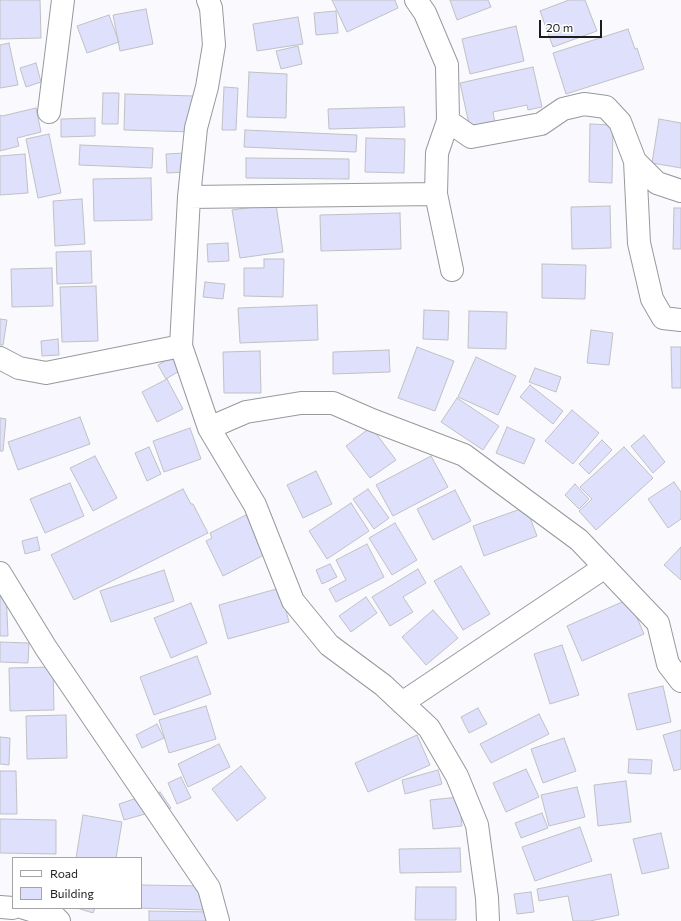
<!DOCTYPE html>
<html>
<head>
<meta charset="utf-8">
<style>
	body { margin:0 }
	#map { position:relative; width:681px; height:921px; overflow:hidden; background:#fafafe; font-family:Commissioner,sans-serif }
	canvas { display:block }
	.legend { position:absolute; left:12px; top:857px; width:130px; height:52px; box-sizing:border-box; background:#fff; border:1px solid #a4a4a5; margin:0; padding:5px 7px; list-style:none; font-size:12px; color:#1c1c1d }
	.legend li { display:flex; align-items:center; gap:8px; height:20px }
	.legend b { width:20px; border:1px solid #a4a4a5 }
	.scale { position:absolute; left:539px; top:20px; width:63px; height:18px; box-sizing:border-box; border:2px solid #1c1c1d; border-top:0; padding-left:5px; font-size:12px; line-height:14px; white-space:nowrap; color:#1c1c1d; -webkit-text-stroke:3px #fff; paint-order:stroke }
</style>
</head>
<body>
<div id="map">
<canvas width="681" height="921"></canvas>
<ul class="legend">
<li><b style="height:5px;background:#fff"></b>Road</li>
<li><b style="height:11px;background:#dee0fc"></b>Building</li>
</ul>
<div class="scale">20 m</div>
</div>
<script>
const g = document.querySelector('canvas').getContext('2d');
g.lineJoin = 'round';
function paint(path, color) {
  g.fillStyle = color;
  g.fill(path, 'evenodd');
}
function toPath(rows) {
  const path = new Path2D();
  for (const r of rows) {
    path.moveTo(r[0], r[1]);
    for (let i = 2; i < r.length; i += 2) path.lineTo(r[i], r[i + 1]);
  }
  return path;
}
function stroke(path, color, width, dash) {
  g.strokeStyle = color;
  g.lineWidth = width;
  g.lineCap = dash ? 'butt' : 'round';
  g.setLineDash(dash || []);
  g.stroke(path);
}
const building = toPath([
	[0,0,40,0,41,38,0,39,0,0],
	[332,0,395,0,398,8,347,32,332,0],
	[450,0,488,0,491,7,457,20,450,0],
	[569,0,585,0,597,31,553,47,540,11,569,0],
	[146,9,153,44,120,51,113,15,146,9],
	[336,11,338,33,316,35,314,13,336,11],
	[109,15,119,42,87,53,77,26,109,15],
	[298,17,303,44,257,51,253,24,298,17],
	[516,26,524,61,470,74,462,39,516,26],
	[628,29,635,49,637,48,644,69,566,94,553,53,628,29],
	[9,43,18,85,0,88,0,45,9,43],
	[298,46,302,64,281,69,276,51,298,46],
	[36,63,41,82,26,87,20,68,36,63],
	[533,67,542,107,528,110,527,105,493,112,496,128,471,133,460,83,533,67],
	[249,72,287,74,286,118,247,117,249,72],
	[224,87,238,88,236,130,222,130,224,87],
	[103,93,119,93,118,124,102,124,103,93],
	[125,94,195,96,194,132,124,130,125,94],
	[404,107,405,127,329,129,328,109,404,107],
	[36,108,41,132,17,138,19,146,0,151,0,115,2,116,36,108],
	[95,118,95,136,61,137,61,119,95,118],
	[659,119,681,123,681,168,652,163,659,119],
	[590,124,613,125,612,183,589,182,590,124],
	[245,130,357,135,356,152,244,147,245,130],
	[49,134,61,193,38,198,26,139,49,134],
	[366,138,405,139,404,173,365,172,366,138],
	[80,145,153,148,152,168,79,165,80,145],
	[185,153,186,172,167,173,166,154,185,153],
	[25,154,28,193,0,195,0,156,25,154],
	[246,158,349,159,349,179,246,178,246,158],
	[151,178,152,220,94,221,93,179,151,178],
	[82,199,85,244,55,246,53,201,82,199],
	[276,204,283,252,240,258,232,210,276,204],
	[610,206,611,248,572,249,571,207,610,206],
	[674,208,681,208,681,249,673,249,674,208],
	[400,213,401,249,321,251,320,215,400,213],
	[228,243,229,261,208,262,207,244,228,243],
	[91,251,92,283,57,284,56,252,91,251],
	[264,259,284,259,283,297,244,296,244,268,264,268,264,259],
	[542,264,586,265,585,299,542,298,542,264],
	[52,268,53,306,12,307,11,269,52,268],
	[205,282,225,284,223,299,203,297,205,282],
	[96,286,98,341,62,342,60,287,96,286],
	[317,305,318,340,240,343,238,308,317,305],
	[424,310,449,311,448,340,423,339,424,310],
	[469,311,507,312,506,349,468,348,469,311],
	[0,319,7,320,3,345,0,345,0,319],
	[591,330,613,333,609,365,587,363,591,330],
	[58,339,59,355,42,356,41,341,58,339],
	[417,347,454,361,435,411,398,398,417,347],
	[671,347,681,347,681,388,672,388,671,347],
	[389,350,390,372,333,374,333,352,389,350],
	[260,351,261,393,224,393,223,352,260,351],
	[173,356,181,370,166,379,158,365,173,356],
	[476,357,516,376,498,415,458,397,476,357],
	[535,368,561,377,556,392,529,382,535,368],
	[167,379,183,409,157,422,142,392,167,379],
	[530,385,563,411,553,424,520,397,530,385],
	[457,398,499,426,483,450,441,422,457,398],
	[572,410,599,433,573,464,545,441,572,410],
	[80,417,90,444,18,470,8,442,80,417],
	[0,418,6,419,3,451,0,451,0,418],
	[371,427,396,460,370,478,346,446,371,427],
	[507,427,535,439,524,464,496,453,507,427],
	[190,428,201,459,164,472,153,441,190,428],
	[644,435,665,462,653,473,631,446,644,435],
	[602,440,612,450,589,474,579,464,602,440],
	[149,447,161,474,147,481,135,453,149,447],
	[624,447,653,478,596,530,579,511,592,499,580,487,624,447],
	[95,456,117,498,93,511,70,468,95,456],
	[431,456,448,487,393,516,376,485,431,456],
	[316,471,332,504,303,518,287,485,316,471],
	[674,482,681,492,681,519,668,528,648,499,674,482],
	[70,483,84,516,45,533,30,499,70,483],
	[575,484,589,499,579,509,565,495,575,484],
	[183,489,191,504,193,504,208,533,74,600,51,555,183,489],
	[368,489,389,518,374,529,353,499,368,489],
	[455,490,471,521,433,540,417,509,455,490],
	[351,503,369,531,327,559,309,531,351,503],
	[526,507,537,536,484,556,473,526,526,507],
	[246,515,266,554,223,576,206,541,212,538,210,533,246,515],
	[395,523,417,560,392,575,369,538,395,523],
	[37,537,40,550,25,554,22,541,37,537],
	[367,544,384,577,336,602,329,589,346,580,336,560,367,544],
	[681,547,681,580,664,565,681,547],
	[330,564,337,577,322,584,316,570,330,564],
	[461,566,490,614,463,630,434,581,461,566],
	[418,569,426,583,403,597,413,612,390,626,372,597,418,569],
	[164,570,174,601,111,622,100,591,164,570],
	[280,588,289,622,228,639,219,605,280,588],
	[0,590,6,590,8,636,0,636,0,590],
	[366,597,377,613,351,632,339,616,366,597],
	[629,599,644,634,582,661,567,626,629,599],
	[191,603,207,643,171,658,154,618,191,603],
	[433,610,458,638,426,665,402,637,433,610],
	[0,642,29,643,28,663,0,662,0,642],
	[562,645,579,695,550,704,534,654,562,645],
	[197,656,211,694,154,715,140,677,197,656],
	[53,667,54,710,10,711,9,668,53,667],
	[663,686,671,722,637,730,628,694,663,686],
	[206,706,216,739,169,753,159,720,206,706],
	[478,708,487,724,469,733,461,717,478,708],
	[539,714,549,734,491,763,480,744,539,714],
	[66,715,67,758,27,759,26,716,66,715],
	[157,724,164,738,142,748,136,735,157,724],
	[681,730,681,769,674,771,663,735,681,730],
	[417,735,430,765,368,792,355,763,417,735],
	[0,737,10,738,9,765,0,764,0,737],
	[564,738,576,771,543,783,531,749,564,738],
	[219,744,230,767,188,787,178,764,219,744],
	[629,759,652,760,651,774,628,773,629,759],
	[241,766,266,798,237,821,212,789,241,766],
	[526,769,539,797,506,812,493,783,526,769],
	[438,770,442,784,405,794,402,780,438,770],
	[0,771,16,771,17,814,0,814,0,771],
	[181,777,191,798,177,804,168,783,181,777],
	[626,781,631,822,598,826,594,785,626,781],
	[577,787,585,817,549,826,541,795,577,787],
	[160,792,171,808,162,814,151,798,160,792],
	[140,797,145,814,124,820,119,804,140,797],
	[459,797,462,826,433,829,430,800,459,797],
	[542,813,548,828,521,838,515,823,542,813],
	[83,815,122,822,116,858,76,858,83,815],
	[0,819,56,820,56,854,0,853,0,819],
	[580,827,592,861,535,881,522,847,580,827],
	[661,833,669,868,642,874,633,839,661,833],
	[460,848,461,872,400,873,399,849,460,848],
	[611,874,619,915,590,921,573,921,568,896,539,901,537,889,611,874],
	[141,885,206,886,205,910,135,908,141,908,141,885],
	[416,887,456,887,456,920,415,920,416,887],
	[531,892,534,912,517,914,514,894,531,892],
	[77,908,95,908,93,913,77,908],
	[149,911,213,912,213,921,149,921,149,911]
]);
paint(building, '#dee0fc');
stroke(building, '#c0c1c4', 1);
const street = toPath([
	[208,0,211,8,214,45,207,87,196,128,189,197,181,346,209,428,255,505,293,601,329,645,383,685,429,728,457,776,477,825,487,898,488,921],
	[416,0,425,13,447,65,448,121,437,153,436,194,452,270],
	[49,112,63,0],
	[448,121,471,137,541,124,563,109,584,104,606,107,620,122,635,161,657,183,681,191],
	[635,161,639,243,652,299,663,318,681,320],
	[189,197,436,194],
	[0,358,19,368,46,373,181,346],
	[209,428,246,412,301,403,333,403,372,420,464,455,579,540,658,623,668,664,681,681],
	[0,573,46,648,209,888,218,921],
	[402,703,605,567],
	[0,907,13,908],
	[24,908,55,917,59,921]
]);
stroke(street, '#98999c', 24);
stroke(street, '#fff', 22);
</script>
</body>
</html>
